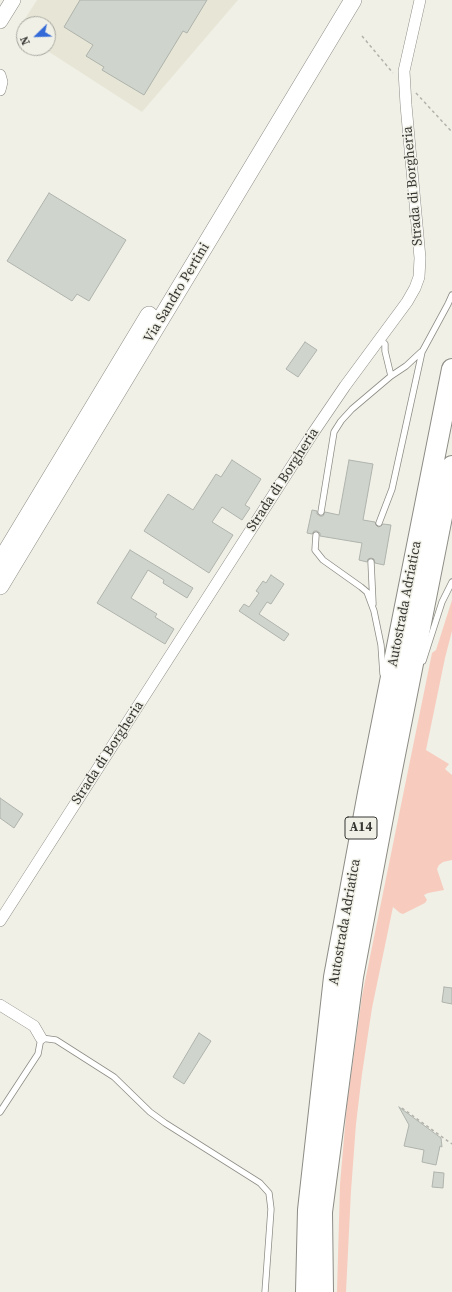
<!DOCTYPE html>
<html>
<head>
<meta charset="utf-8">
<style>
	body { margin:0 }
	#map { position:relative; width:452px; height:1292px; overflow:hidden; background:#f0f0e7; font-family:"Source Serif 4",serif }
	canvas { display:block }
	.north { position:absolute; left:16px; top:16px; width:40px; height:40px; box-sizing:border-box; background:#f0f0e7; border:1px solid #a6a69f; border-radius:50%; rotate:247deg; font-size:11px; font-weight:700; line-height:16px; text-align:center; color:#373734 }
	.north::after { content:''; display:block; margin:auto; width:14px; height:18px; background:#336ad8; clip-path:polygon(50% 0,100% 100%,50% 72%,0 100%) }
</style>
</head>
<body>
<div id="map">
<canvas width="452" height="1292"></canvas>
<div class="north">N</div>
</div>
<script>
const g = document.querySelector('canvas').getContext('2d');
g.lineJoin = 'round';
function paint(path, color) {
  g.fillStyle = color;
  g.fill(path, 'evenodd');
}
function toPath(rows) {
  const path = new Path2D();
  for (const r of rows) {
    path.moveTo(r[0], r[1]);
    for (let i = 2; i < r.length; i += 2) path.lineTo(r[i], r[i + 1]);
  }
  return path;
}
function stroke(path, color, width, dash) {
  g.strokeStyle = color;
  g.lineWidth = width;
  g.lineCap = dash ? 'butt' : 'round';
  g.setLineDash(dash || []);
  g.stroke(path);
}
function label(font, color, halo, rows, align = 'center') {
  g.font = font + ' "Source Serif 4",serif';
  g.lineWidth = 3;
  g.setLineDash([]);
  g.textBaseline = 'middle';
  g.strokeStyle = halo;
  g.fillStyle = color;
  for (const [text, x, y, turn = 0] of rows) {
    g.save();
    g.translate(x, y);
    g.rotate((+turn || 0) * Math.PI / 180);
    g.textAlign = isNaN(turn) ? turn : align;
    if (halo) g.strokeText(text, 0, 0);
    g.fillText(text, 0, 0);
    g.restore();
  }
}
paint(toPath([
	[37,0,238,0,142,112,43,48,48,48,48,24,24,24,24,36,17,31]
]), '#e7e6d6');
paint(toPath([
	[452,600,452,631,445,658,426,750,449,764,445,769,452,775,452,860,443,862,439,865,437,869,444,890,428,893,424,895,427,900,425,903,403,914,400,913,393,907,372,1008,362,1074,356,1124,351,1191,346,1292,337,1292,340,1184,347,1104,362,996,432,653,436,650]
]), '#f7ccbf');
const building = toPath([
	[80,0,207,0,187,33,183,31,144,95,102,70,104,67,86,56,93,45,64,27,80,0],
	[49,193,126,240,89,301,77,294,72,301,7,261,49,193],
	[305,342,317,350,298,377,286,369,305,342],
	[232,460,261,479,245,505,250,508,242,520,222,507,212,522,233,535,209,573,144,531,168,494,193,510,216,474,221,477,232,460],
	[349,460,373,464,363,520,375,522,376,525,378,527,381,526,383,524,391,525,384,565,375,563,374,559,371,558,368,559,367,562,359,560,362,543,320,536,320,533,317,531,314,531,312,534,307,533,312,510,317,511,317,514,320,516,323,516,325,512,339,515,349,460],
	[130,550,193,588,187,598,163,583,164,580,148,570,131,598,157,614,155,617,174,629,165,644,97,603,130,550],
	[271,575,284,584,271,604,267,602,259,614,289,634,284,641,239,611,244,604,249,607,259,593,256,591,263,581,266,583,271,575],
	[0,798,23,814,14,828,0,818,0,798],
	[444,987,452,988,452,1004,442,1002,444,987],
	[199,1033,211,1041,184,1084,173,1077,199,1033],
	[399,1107,441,1138,442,1147,440,1146,436,1165,422,1162,424,1150,404,1146,409,1125,399,1107],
	[434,1172,444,1173,443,1188,432,1187,434,1172]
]);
paint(building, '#cfd4cd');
stroke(building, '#aeb3ac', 1);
const lane = toPath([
	[380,340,385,344,385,351,391,376],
	[321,512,334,432,341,421,352,409,391,376,406,366,421,352],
	[379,523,392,489,422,352,448,304,452,295],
	[316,535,315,550,323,560,361,587,367,592,374,611,381,645,383,674],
	[371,562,373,604],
	[423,661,442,602,452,582],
	[0,1112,38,1054,41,1038,56,1040,114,1077,150,1112,165,1123,260,1183,269,1193,271,1209,265,1292]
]);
const street = toPath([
	[0,75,2,82,0,90],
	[0,921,313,433,345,386,407,302,415,288,419,277,420,258,406,105,404,71,420,0],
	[0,1005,34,1026,41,1038]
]);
const secondary = toPath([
	[0,21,13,0]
]);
const primary = toPath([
	[0,562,149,315],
	[0,586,353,0]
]);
const highway = toPath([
	[306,1292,308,1210,334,977,368,793,452,369],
	[323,1292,322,1212,353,977,391,775,452,466]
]);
stroke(lane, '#8d8c85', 7);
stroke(street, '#8d8c85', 12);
stroke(secondary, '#8d8c85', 16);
stroke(primary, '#8d8c85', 18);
stroke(highway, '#8d8c85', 22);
stroke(toPath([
	[362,36,393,73],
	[416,93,452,132],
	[402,1108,452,1144]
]), '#b2b2ab', 1.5, [3, 3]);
stroke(lane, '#fff', 5.5);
stroke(street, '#fff', 11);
stroke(secondary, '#fff', 15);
stroke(primary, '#fff', 17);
stroke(highway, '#fff', 20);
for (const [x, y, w] of [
	[361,828,32]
]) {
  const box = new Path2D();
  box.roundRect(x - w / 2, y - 11, w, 22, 3);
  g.fillStyle = '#f0f0e7';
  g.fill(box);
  stroke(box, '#373734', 1);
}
label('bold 13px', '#373734', null, [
	["A14",361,828]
]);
label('14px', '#373734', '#f0f0e7', [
	["Strada di Borgheria",413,186,-95],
	["Via Sandro Pertini",177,293,-59],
	["Strada di Borgheria",283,480,-57],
	["Autostrada Adriatica",405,604,-79],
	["Strada di Borgheria",108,753,-57],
	["Autostrada Adriatica",345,922,-80]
]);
</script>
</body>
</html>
